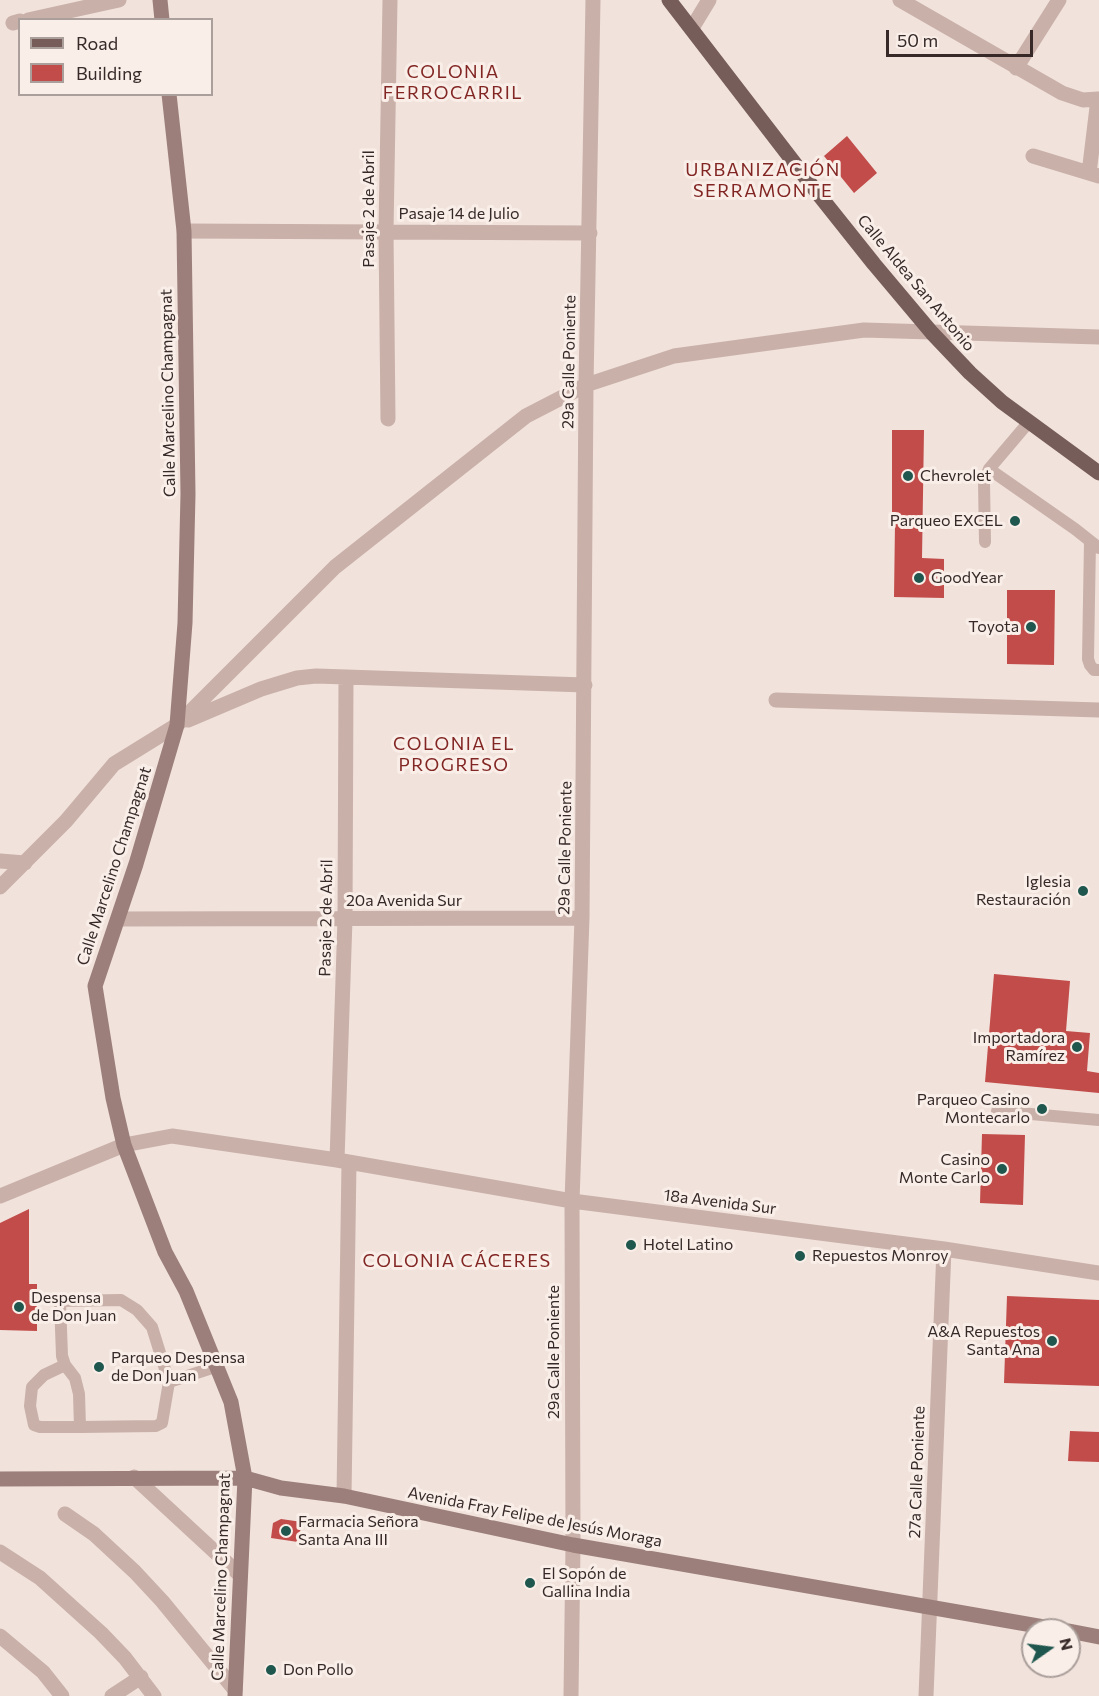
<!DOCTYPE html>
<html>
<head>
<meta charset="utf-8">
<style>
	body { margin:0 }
	#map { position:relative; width:1099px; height:1696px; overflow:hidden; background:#f1e2dc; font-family:Commissioner,sans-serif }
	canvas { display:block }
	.legend { position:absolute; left:18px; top:18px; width:195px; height:78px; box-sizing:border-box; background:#f9eee8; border:2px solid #ab9f9b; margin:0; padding:8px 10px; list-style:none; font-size:18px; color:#362928 }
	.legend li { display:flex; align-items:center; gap:12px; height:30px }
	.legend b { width:30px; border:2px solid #ab9f9b }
	.north { position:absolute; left:1021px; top:1618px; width:60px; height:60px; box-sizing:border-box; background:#f9eee8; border:2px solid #ab9f9b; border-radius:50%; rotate:76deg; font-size:16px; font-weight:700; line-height:24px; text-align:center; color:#362928 }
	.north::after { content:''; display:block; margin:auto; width:21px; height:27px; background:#1f564e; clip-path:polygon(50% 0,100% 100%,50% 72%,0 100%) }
	.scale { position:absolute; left:886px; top:30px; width:147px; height:27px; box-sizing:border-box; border:3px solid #362928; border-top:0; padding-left:8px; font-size:18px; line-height:21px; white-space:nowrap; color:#362928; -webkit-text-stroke:4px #f9eee8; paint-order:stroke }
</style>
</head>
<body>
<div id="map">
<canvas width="1099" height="1696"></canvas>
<ul class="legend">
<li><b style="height:8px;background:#775d5a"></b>Road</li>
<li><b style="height:16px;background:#c24c49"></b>Building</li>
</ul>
<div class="north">N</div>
<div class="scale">50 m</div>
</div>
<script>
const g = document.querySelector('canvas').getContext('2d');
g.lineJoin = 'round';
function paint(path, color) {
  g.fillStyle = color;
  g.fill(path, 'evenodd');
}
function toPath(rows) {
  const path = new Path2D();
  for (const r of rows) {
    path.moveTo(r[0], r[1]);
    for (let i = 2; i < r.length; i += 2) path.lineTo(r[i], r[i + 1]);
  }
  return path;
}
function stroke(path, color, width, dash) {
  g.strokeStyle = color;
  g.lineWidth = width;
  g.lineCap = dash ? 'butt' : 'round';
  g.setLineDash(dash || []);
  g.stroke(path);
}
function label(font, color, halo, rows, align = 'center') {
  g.font = font + ' Commissioner,sans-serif';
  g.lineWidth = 6;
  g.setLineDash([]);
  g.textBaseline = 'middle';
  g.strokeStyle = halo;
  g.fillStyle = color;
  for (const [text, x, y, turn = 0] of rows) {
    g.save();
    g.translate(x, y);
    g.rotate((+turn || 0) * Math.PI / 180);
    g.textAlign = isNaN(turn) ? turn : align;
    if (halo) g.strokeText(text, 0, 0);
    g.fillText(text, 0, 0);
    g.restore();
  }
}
paint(toPath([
	[847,136,877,173,854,193,824,156],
	[892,430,924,430,922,558,944,559,944,598,894,597,895,523,892,523],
	[1007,590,1055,590,1054,665,1007,664],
	[994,974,1070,981,1066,1031,1090,1033,1087,1071,1099,1073,1099,1093,985,1082],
	[982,1134,1025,1135,1023,1205,980,1203],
	[29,1209,29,1284,37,1284,37,1331,0,1330,0,1223],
	[1007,1296,1099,1300,1099,1386,1004,1383],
	[1070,1431,1099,1432,1099,1462,1068,1461],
	[281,1519,302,1522,298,1542,271,1538,273,1523]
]), '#c24c49');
stroke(toPath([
	[989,469,1075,529,1099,548],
	[1090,541,1088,659,1090,665,1094,670,1099,670],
	[985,542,984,482,989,469,1028,423],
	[997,1111,1099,1120],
	[65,1365,44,1375,32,1387,30,1406,34,1425,40,1427,80,1427,156,1426,162,1423,169,1382,152,1327,137,1310,121,1300,60,1301,62,1356,65,1365,75,1378,79,1394,80,1427],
	[169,1382,218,1366]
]), '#c9b0a8', 12);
stroke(toPath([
	[900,0,1062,93,1083,100,1098,99],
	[28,20,119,0],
	[13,23,20,21],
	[692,28,709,0],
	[1016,68,1059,0],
	[1033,156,1099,176],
	[1089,173,1098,99],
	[184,231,590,233],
	[388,419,386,232,390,0],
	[776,700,1099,710],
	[188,720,261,689,297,678,316,676,585,685],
	[0,861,25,863],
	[0,887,66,821,114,764,177,725,335,567,526,416,586,385,674,356,864,330,1099,337],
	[118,919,582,918],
	[337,1160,345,919,346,677],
	[0,1196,124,1145,172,1136,337,1160,572,1201,944,1249,1099,1273],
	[134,1477,240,1575],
	[344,1496,349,1163],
	[65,1514,94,1534,135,1572,162,1601,235,1690],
	[0,1552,40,1578,101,1633,125,1658,154,1696],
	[0,1636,43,1672,62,1696],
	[112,1696,141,1677],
	[571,1696,573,1545,572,1201,582,918,586,385,593,0],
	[926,1696,944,1249]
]), '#c9b0a8', 15);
stroke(toPath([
	[160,0,162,20],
	[169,94,184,231,188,494,185,623,177,725,136,864,95,986,113,1098,124,1145,165,1252,186,1291,231,1402,245,1478,235,1696],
	[0,1479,245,1478,281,1488,344,1496,573,1545,1061,1630],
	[1069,1631,1099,1637]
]), '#9c7f7a', 15);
stroke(toPath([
	[669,0,819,195,874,264,932,333,970,373,1002,402,1099,473]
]), '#775d5a', 15);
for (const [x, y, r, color] of [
	[908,476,6,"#1f564e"],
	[1015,521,6,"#1f564e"],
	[919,578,6,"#1f564e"],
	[1031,627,6,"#1f564e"],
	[1083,891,6,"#1f564e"],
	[1077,1047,6,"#1f564e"],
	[1042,1109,6,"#1f564e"],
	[1002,1169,6,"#1f564e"],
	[631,1245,6,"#1f564e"],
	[800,1256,6,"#1f564e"],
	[19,1307,6,"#1f564e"],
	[1052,1341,6,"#1f564e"],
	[99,1367,6,"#1f564e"],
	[286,1531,6,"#1f564e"],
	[530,1583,6,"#1f564e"],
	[271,1670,6,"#1f564e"]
]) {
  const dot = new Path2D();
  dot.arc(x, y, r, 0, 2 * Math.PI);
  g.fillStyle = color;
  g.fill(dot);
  stroke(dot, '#f9eee8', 2);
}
label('16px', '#362928', '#f9eee8', [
	["Pasaje 2 de Abril",369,209,-90],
	["Pasaje 14 de Julio",459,214],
	["Calle Aldea San Antonio",916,283,50],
	["29a Calle Poniente",569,362,-89],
	["Calle Marcelino Champagnat",168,393,-91],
	["29a Calle Poniente",565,848,-89],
	["Calle Marcelino Champagnat",114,866,-72],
	["20a Avenida Sur",404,901],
	["Pasaje 2 de Abril",326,918,-89],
	["18a Avenida Sur",720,1202,7],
	["29a Calle Poniente",554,1352,-90],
	["27a Calle Poniente",917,1472,-88],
	["Avenida Fray Felipe de Jesús Moraga",535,1517,11],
	["Calle Marcelino Champagnat",221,1577,-88]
]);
label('16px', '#362928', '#f9eee8', [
	["Chevrolet",920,476],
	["Parqueo EXCEL",1003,521,"right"],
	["GoodYear",931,578],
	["Toyota",1019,627,"right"],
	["Iglesia",1071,882,"right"],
	["Restauración",1071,900,"right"],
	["Importadora",1065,1038,"right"],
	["Ramírez",1065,1056,"right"],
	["Parqueo Casino",1030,1100,"right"],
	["Montecarlo",1030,1118,"right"],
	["Casino",990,1160,"right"],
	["Monte Carlo",990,1178,"right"],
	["Hotel Latino",643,1245],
	["Repuestos Monroy",812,1256],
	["Despensa",31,1298],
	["de Don Juan",31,1316],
	["A&A Repuestos",1040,1332,"right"],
	["Santa Ana",1040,1350,"right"],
	["Parqueo Despensa",111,1358],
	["de Don Juan",111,1376],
	["Farmacia Señora",298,1522],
	["Santa Ana III",298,1540],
	["El Sopón de",542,1574],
	["Gallina India",542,1592],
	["Don Pollo",283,1670]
], 'left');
g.letterSpacing = '1.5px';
label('18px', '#822624', '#f9eee8', [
	["COLONIA",453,72],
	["FERROCARRIL",453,93],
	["URBANIZACIÓN",763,170],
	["SERRAMONTE",763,191],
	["COLONIA EL",454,744],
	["PROGRESO",454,765],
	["COLONIA CÁCERES",457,1261]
]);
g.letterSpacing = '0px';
</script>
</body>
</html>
